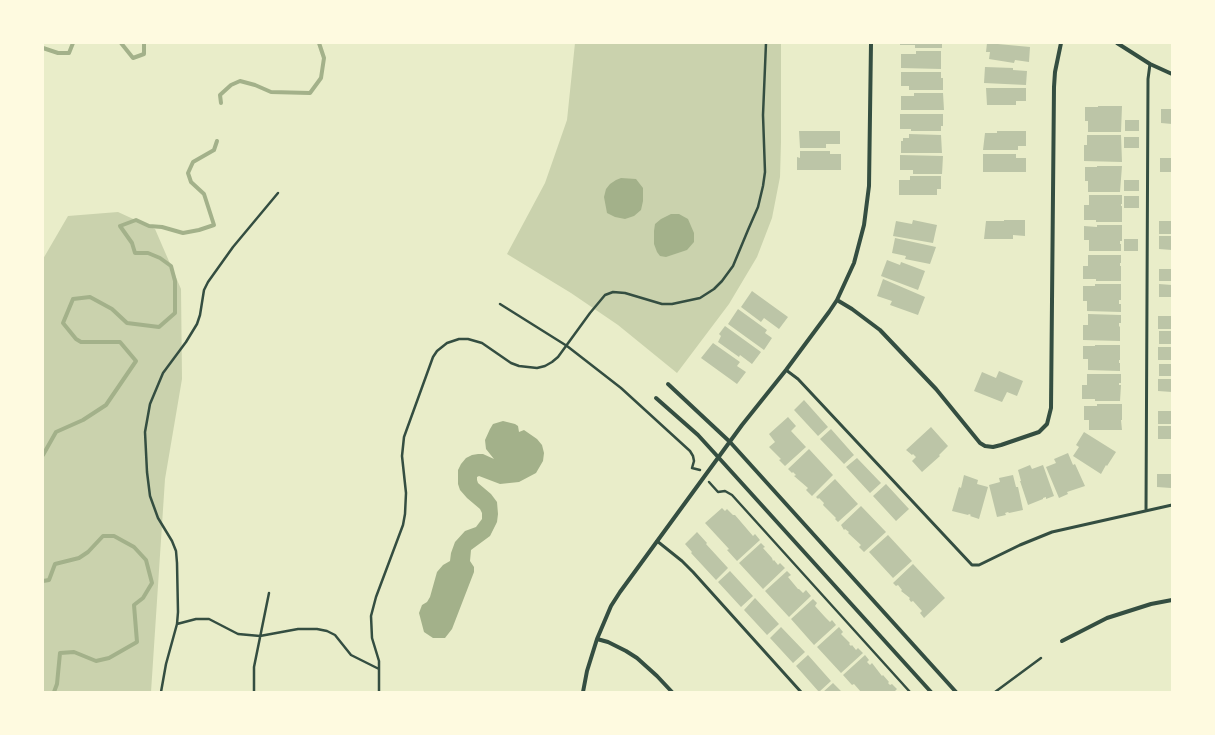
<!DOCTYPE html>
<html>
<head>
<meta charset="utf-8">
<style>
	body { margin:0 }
	#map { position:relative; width:1215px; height:735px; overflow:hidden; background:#e9edc9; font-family:Lato,sans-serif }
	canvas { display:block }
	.frame { position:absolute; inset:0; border:44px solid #fefae0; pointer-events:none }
</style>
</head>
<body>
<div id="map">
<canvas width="1215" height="735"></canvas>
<div class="frame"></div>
</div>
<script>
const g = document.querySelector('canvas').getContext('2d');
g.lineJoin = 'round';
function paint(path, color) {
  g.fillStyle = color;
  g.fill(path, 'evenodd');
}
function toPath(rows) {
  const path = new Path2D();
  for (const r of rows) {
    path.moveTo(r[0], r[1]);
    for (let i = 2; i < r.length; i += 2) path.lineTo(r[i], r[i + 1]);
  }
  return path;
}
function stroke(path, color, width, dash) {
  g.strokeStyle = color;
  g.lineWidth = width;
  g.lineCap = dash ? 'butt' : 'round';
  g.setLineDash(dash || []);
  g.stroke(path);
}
paint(toPath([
	[575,43,781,43,781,142,780,177,772,218,757,257,729,304,677,373,618,325,571,293,507,254,545,183,567,120],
	[118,212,155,229,181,289,182,379,165,479,151,692,43,692,43,259,68,216]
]), '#cad2ad');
paint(toPath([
	[621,178,636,179,643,188,643,201,641,210,634,216,625,219,615,217,607,213,604,197,606,189,610,184,616,180],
	[671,214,679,214,688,219,694,233,694,242,687,250,666,257,660,256,657,252,654,244,654,231,655,224,661,219],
	[503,421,515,424,518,426,519,432,524,430,537,439,542,445,544,453,543,461,536,473,519,482,500,484,479,476,477,477,477,480,478,483,491,494,497,502,498,514,497,522,490,536,471,550,470,561,474,567,474,572,452,629,445,638,433,638,424,632,419,613,422,605,427,602,430,597,437,572,443,565,450,561,451,553,455,542,465,531,476,527,482,519,482,513,480,509,467,498,460,490,458,484,458,470,461,464,466,458,472,455,478,454,483,454,494,459,486,449,485,440,490,429,493,424]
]), '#a3b18a');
stroke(toPath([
	[121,43,133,58,144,54,144,43],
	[43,48,58,53,69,53,73,43],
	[221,103,220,95,231,85,240,81,255,85,271,92,310,93,321,78,324,58,319,43],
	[43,455,56,432,83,420,106,405,136,361,120,342,81,342,76,339,63,323,73,299,90,297,112,309,127,323,159,327,175,313,175,281,171,266,160,258,148,253,135,253,132,243,120,226,136,220,149,226,162,227,183,233,199,230,214,225,204,194,191,182,188,173,193,162,214,150,217,141],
	[43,581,49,580,55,564,79,558,88,552,103,536,114,536,134,547,146,560,152,583,143,598,134,605,137,642,109,658,96,661,74,652,60,653,57,684,54,692]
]), '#a3b18a', 4);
paint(toPath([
	[900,43,942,43,942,48,915,48,915,45,900,45],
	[987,43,1030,47,1029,62,1015,60,1014,63,989,59,990,52,986,52],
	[916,51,941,51,941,69,901,68,901,54,916,54],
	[985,67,1013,68,1013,70,1027,71,1026,85,984,83],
	[901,72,941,72,941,78,943,78,943,90,909,90,909,86,901,86],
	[986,88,1026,88,1026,101,1016,101,1016,105,987,105],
	[914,93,943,93,944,110,901,110,901,96,914,96],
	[1098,106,1122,106,1121,132,1088,132,1088,121,1085,121,1085,107,1098,107],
	[1161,109,1172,109,1172,124,1161,123],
	[900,114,943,114,943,126,941,126,941,131,911,131,911,129,900,129],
	[1125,120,1139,120,1139,131,1125,131],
	[799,131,840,131,840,144,826,144,826,148,800,148],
	[997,131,1026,131,1026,146,1018,146,1018,150,983,150,985,133,997,133],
	[909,134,941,135,942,153,901,153,901,141,903,141,903,138,909,138],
	[1087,135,1121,135,1122,162,1084,161,1084,145,1087,145],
	[1124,137,1139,137,1139,148,1124,148],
	[800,151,830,151,830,154,841,154,841,170,797,170,797,157,800,158],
	[983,154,1016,154,1016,158,1026,158,1026,172,983,172],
	[900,155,943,156,942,174,913,174,913,170,900,170],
	[1160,158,1172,158,1172,172,1160,172],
	[1097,166,1122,166,1120,192,1088,192,1088,181,1085,181,1085,167,1097,167],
	[910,176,941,176,941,189,937,189,937,195,899,195,899,180,910,180],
	[1124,180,1139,180,1139,191,1124,191],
	[1089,195,1122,195,1122,204,1121,204,1121,206,1122,206,1122,222,1096,222,1096,220,1084,220,1084,205,1089,205],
	[1124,196,1139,196,1139,208,1124,208],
	[913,220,937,225,933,243,893,236,896,221,912,224],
	[1004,220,1025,220,1025,236,1013,235,1013,239,984,239,986,221,1004,221],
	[1159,221,1172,221,1172,234,1159,234],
	[1097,225,1122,225,1122,241,1120,241,1120,244,1121,244,1121,251,1089,251,1089,240,1084,240,1084,226,1097,227],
	[1159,236,1172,236,1172,250,1159,249],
	[895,238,936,247,930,264,905,259,906,256,892,253],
	[1124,239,1138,239,1138,251,1124,251],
	[1088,255,1121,255,1121,263,1120,263,1120,266,1121,266,1121,281,1096,281,1096,279,1083,279,1083,266,1088,266],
	[887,260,900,265,901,262,925,271,918,290,881,276],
	[1159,269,1172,269,1172,281,1159,281],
	[883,279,925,297,918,315,890,305,892,301,877,296],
	[1095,284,1121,284,1121,300,1119,300,1119,304,1121,304,1121,312,1087,311,1087,301,1083,301,1083,286,1095,286],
	[1159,284,1172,285,1172,297,1159,297],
	[752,291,788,317,779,329,764,318,761,322,741,307],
	[738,309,767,330,765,333,772,338,764,350,728,324],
	[1088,314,1121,315,1121,323,1119,323,1119,326,1120,327,1120,341,1083,340,1083,325,1088,325],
	[1158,316,1172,316,1172,329,1158,329],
	[725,326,761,352,752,364,740,355,739,357,718,342,721,336,719,334],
	[1159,331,1172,331,1172,344,1159,344],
	[713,343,740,362,737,366,746,372,737,384,701,358],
	[1095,345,1120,345,1120,360,1119,360,1119,363,1120,363,1120,371,1088,370,1088,359,1083,359,1083,346,1095,346],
	[1158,347,1172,347,1172,360,1158,360],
	[1159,364,1172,364,1172,376,1159,376],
	[999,371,1023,381,1017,396,1007,392,1002,402,974,391,982,372,996,378],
	[1087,374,1121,374,1121,383,1119,383,1119,385,1121,385,1120,401,1095,401,1095,399,1082,399,1082,385,1087,385],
	[1158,379,1172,379,1172,392,1158,391],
	[804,400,828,427,818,436,794,410],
	[1097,404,1122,404,1122,420,1121,420,1122,430,1089,430,1089,420,1084,420,1084,406,1097,406],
	[1158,411,1172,411,1172,424,1158,424],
	[788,417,796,426,791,431,806,447,785,466,779,460,781,459,769,447,775,442,769,434],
	[1158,426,1172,426,1172,439,1158,439],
	[931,427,948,446,939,455,940,456,922,472,912,461,916,457,913,454,912,455,906,450],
	[831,429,854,455,844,464,820,439],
	[1084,432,1116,452,1107,466,1106,465,1101,474,1073,456,1079,447,1076,445],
	[809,449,833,475,812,496,806,490,808,488,794,476,796,475,793,472,792,473,788,469],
	[1068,453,1073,465,1075,464,1085,486,1067,492,1068,494,1059,498,1046,467,1056,463,1054,459],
	[857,458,881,483,870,493,846,467],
	[1030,465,1032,469,1043,465,1054,496,1046,499,1046,497,1043,498,1043,499,1028,505,1020,481,1021,481,1018,470],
	[1157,474,1171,474,1171,488,1157,487],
	[964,475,978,480,977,484,988,487,979,519,970,516,971,515,969,514,968,515,952,511,959,487,961,488],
	[1013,475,1016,487,1018,487,1023,510,1009,513,1008,512,1005,513,1006,515,997,517,989,485,1000,482,999,478],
	[835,479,858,504,838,522,835,519,836,518,823,505,824,503,819,498,818,499,816,497],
	[886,484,909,509,896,521,873,496],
	[861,506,886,532,864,552,859,547,861,545,848,533,849,532,845,529,844,530,841,525],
	[722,508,725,511,727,509,733,515,735,515,753,536,755,534,760,540,737,561,727,550,729,549,705,523],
	[697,532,707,543,706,544,728,568,716,580,691,553,692,552,685,544],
	[888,535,912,561,893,578,869,552],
	[761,543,765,547,763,548,772,558,773,561,774,560,778,565,780,563,785,568,763,589,739,563],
	[913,564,945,598,924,618,920,613,922,611,913,601,911,602,909,599,910,598,901,591,902,590,898,585,896,586,893,583],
	[730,571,753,596,741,607,718,582],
	[787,571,791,575,788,577,798,589,799,589,803,593,806,590,811,596,789,617,765,591],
	[755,598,779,624,767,635,744,610],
	[813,599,817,603,815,606,825,617,830,622,832,620,836,625,814,645,791,619],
	[781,627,805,652,793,663,770,638],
	[839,627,843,632,841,634,850,643,849,644,851,646,852,645,856,650,858,648,863,653,841,673,817,647],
	[808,655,831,681,819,692,796,666],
	[865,655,869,660,867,662,870,665,872,663,882,676,883,675,889,682,888,683,890,685,892,684,897,689,894,692,861,692,854,684,852,685,843,675],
	[833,683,842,692,823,692]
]), '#bcc5a7');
stroke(toPath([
	[500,304,567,346,621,388,690,451,693,456,694,461,692,468,700,470],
	[709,482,718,492,725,491,732,495,910,692],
	[177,624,196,619,209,619,238,634,260,636,298,629,317,629,327,631,335,635,351,655,379,669],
	[161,692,166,664,177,624,178,612,177,563,176,551,172,541,158,518,150,496,147,472,145,432,150,404,163,373,186,342,197,324,200,315,204,290,208,282,233,247,278,193],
	[254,692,254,667,269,593],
	[379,692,379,661,372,638,371,616,376,597,403,525,405,514,406,493,402,456,404,437,433,357,437,351,447,343,459,339,468,339,482,343,511,363,519,366,537,368,545,366,552,362,558,357,590,313,605,295,613,292,625,293,662,304,672,304,700,298,714,289,722,281,733,266,748,230,758,207,763,186,765,172,763,115,766,43],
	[995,692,1041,658]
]), '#344e41', 2.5);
stroke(toPath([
	[786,370,798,379,972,565,979,565,1020,545,1052,532,1172,505],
	[1146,511,1148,79,1150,64],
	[657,541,682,561,693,572,801,692]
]), '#344e41', 3);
stroke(toPath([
	[1117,43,1150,64,1172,74],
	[837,300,852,309,880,330,936,389,980,443,985,446,993,447,1001,445,1039,432,1047,424,1051,408,1054,87,1055,72,1061,43],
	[668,384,730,442,956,692],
	[656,398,698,435,719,458,931,692],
	[597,639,608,642,626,651,637,658,657,676,672,692],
	[1062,641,1107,618,1151,604,1172,600],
	[583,692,587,671,597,639,611,606,620,592,742,425,786,370,829,312,837,300,854,263,864,225,869,186,871,43]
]), '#344e41', 4);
</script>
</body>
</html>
